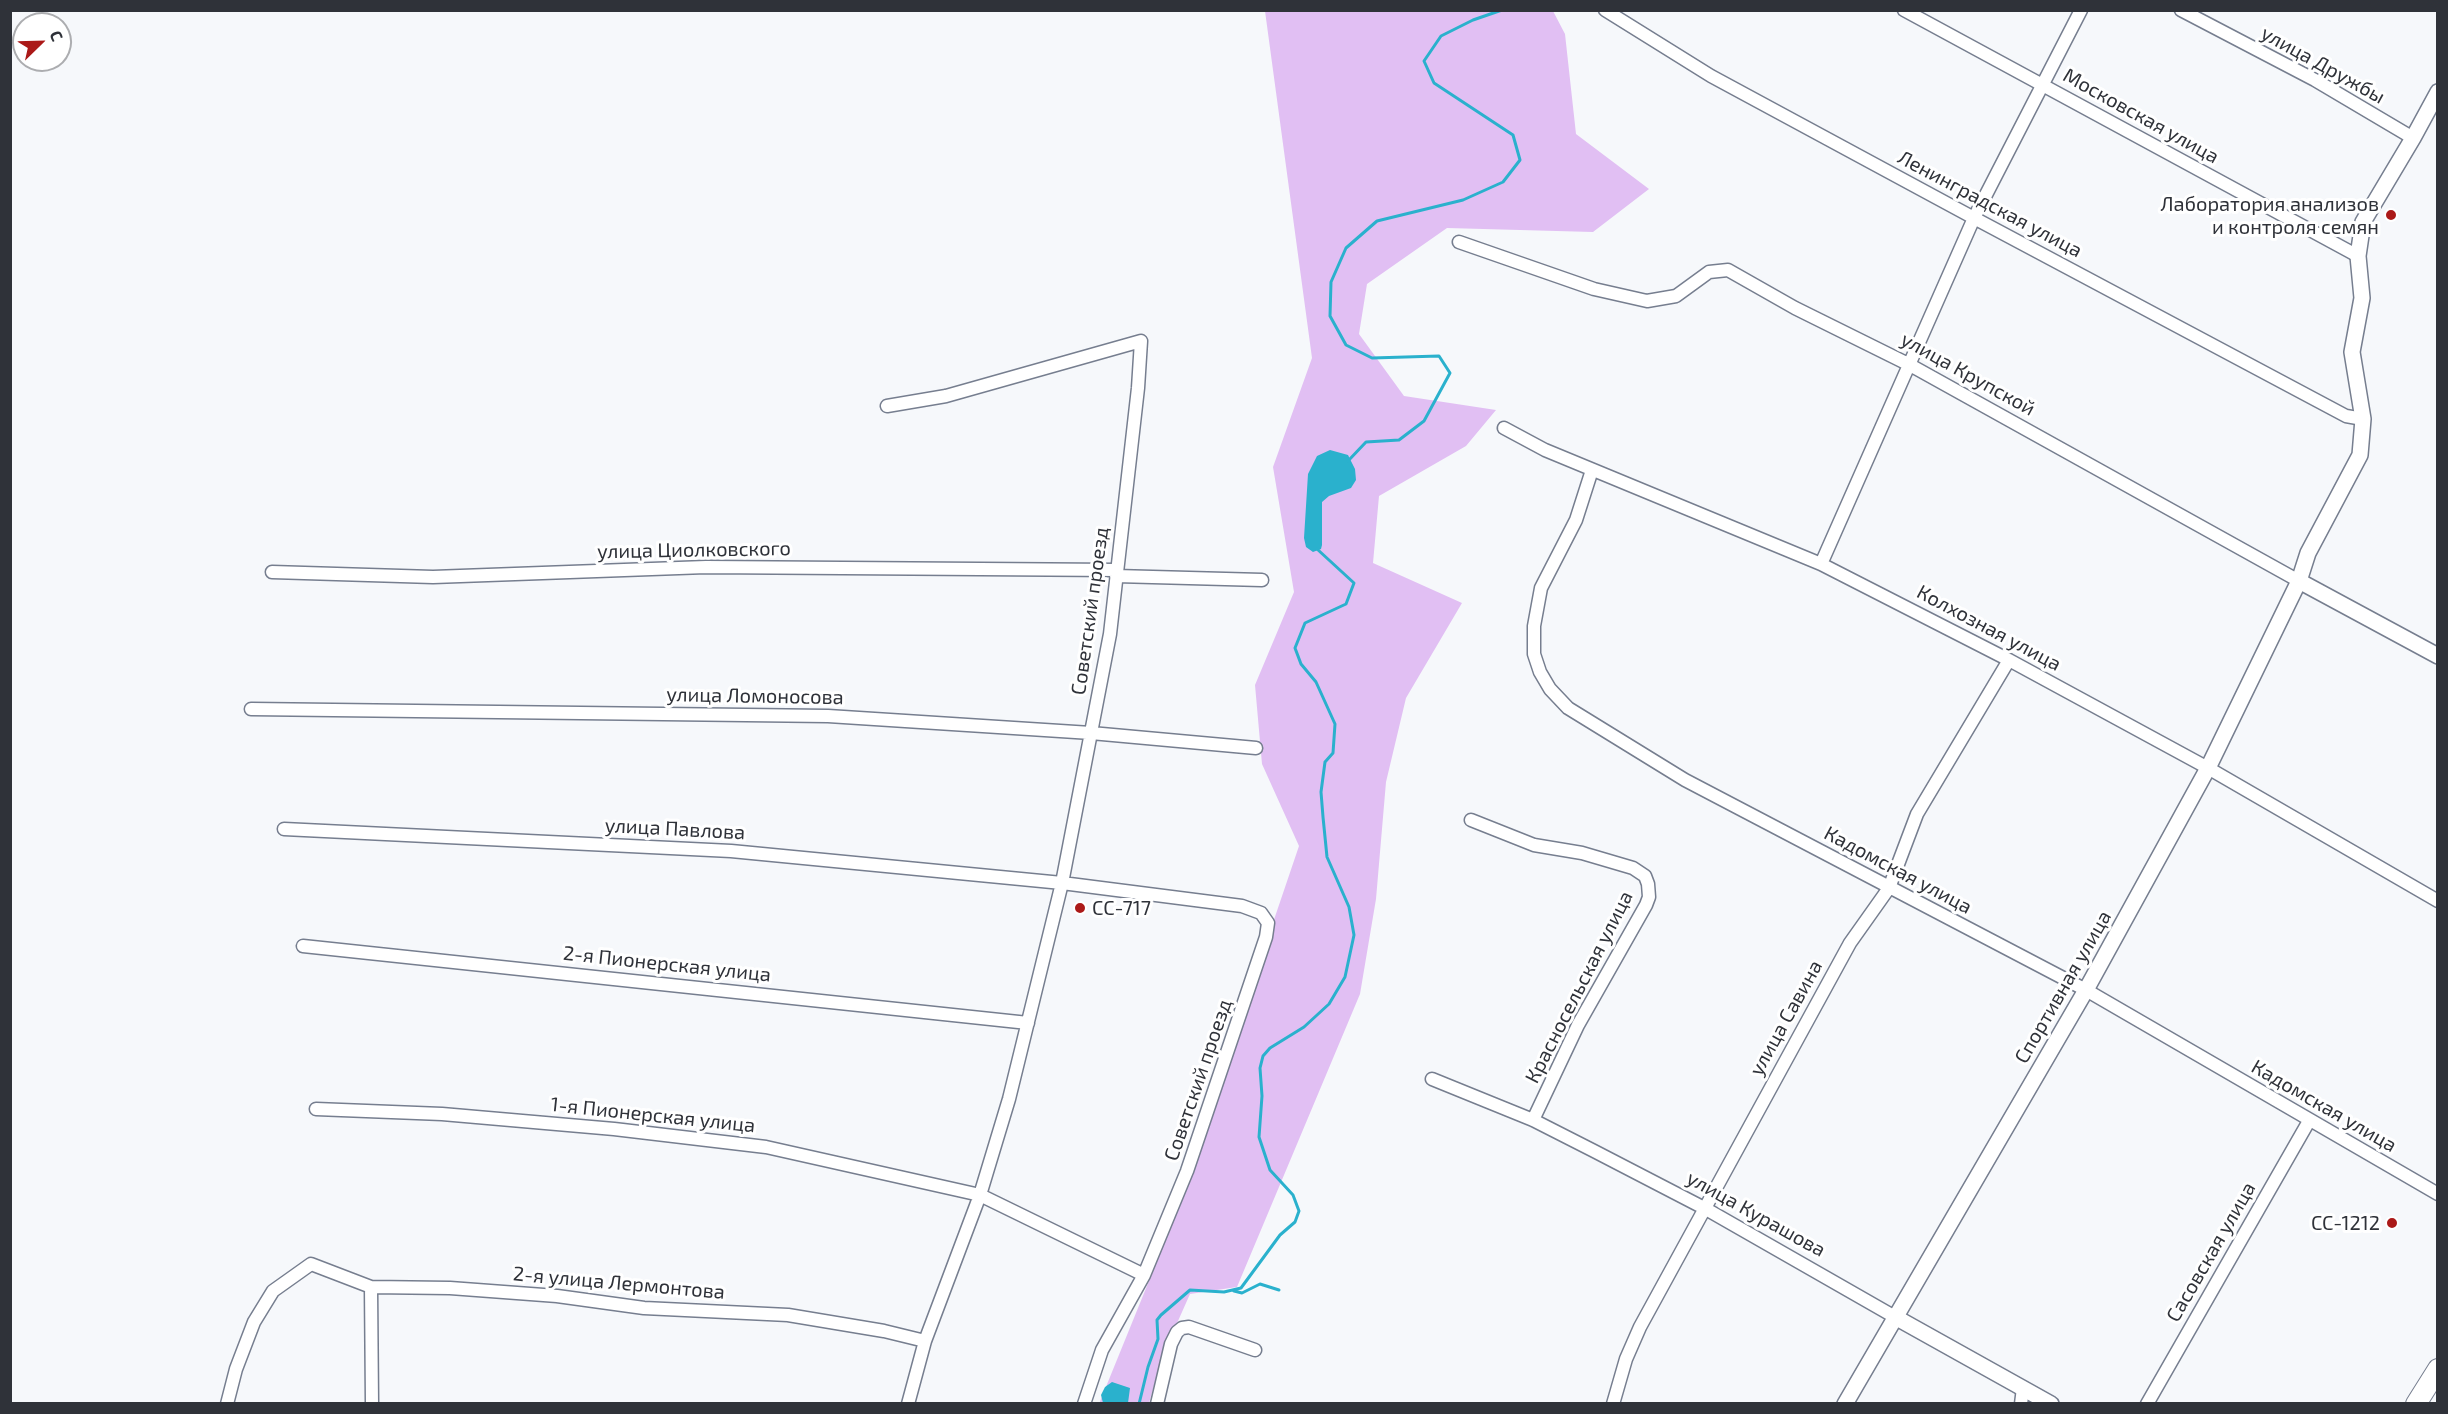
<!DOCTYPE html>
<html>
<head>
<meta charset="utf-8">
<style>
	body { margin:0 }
	#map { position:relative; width:2448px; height:1414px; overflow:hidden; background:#f6f8fb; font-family:"Exo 2",sans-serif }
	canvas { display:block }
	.frame { position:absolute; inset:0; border:12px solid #2f3239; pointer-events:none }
	.north { position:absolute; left:12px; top:12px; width:60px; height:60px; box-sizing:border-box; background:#fff; border:2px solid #acadb0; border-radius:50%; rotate:67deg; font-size:16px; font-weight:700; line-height:24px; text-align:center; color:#2f3239 }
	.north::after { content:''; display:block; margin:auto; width:21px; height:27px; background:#ab1918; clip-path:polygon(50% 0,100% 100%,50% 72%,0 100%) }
</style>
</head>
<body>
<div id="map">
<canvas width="2448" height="1414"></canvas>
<div class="frame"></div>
<div class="north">С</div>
</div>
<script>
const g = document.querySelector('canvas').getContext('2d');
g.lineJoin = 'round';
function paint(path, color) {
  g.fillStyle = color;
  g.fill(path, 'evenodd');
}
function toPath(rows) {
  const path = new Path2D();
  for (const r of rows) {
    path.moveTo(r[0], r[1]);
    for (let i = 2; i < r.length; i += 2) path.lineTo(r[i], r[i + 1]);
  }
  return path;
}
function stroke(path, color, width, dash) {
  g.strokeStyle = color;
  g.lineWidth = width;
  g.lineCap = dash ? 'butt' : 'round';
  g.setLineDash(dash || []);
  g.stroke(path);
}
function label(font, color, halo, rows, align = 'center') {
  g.font = font + ' "Exo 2",sans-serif';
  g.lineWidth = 6;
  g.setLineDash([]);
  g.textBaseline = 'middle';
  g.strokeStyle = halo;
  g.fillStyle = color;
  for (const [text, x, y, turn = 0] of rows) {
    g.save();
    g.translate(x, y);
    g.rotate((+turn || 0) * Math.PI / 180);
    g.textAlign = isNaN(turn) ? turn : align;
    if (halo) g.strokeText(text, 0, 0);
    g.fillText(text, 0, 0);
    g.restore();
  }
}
paint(toPath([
	[1265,11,1553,11,1565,34,1576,134,1649,189,1593,232,1447,228,1367,284,1359,334,1404,396,1496,410,1466,446,1379,496,1373,563,1462,603,1406,698,1386,782,1376,899,1360,994,1237,1287,1190,1294,1162,1357,1149,1403,1099,1404,1164,1244,1299,846,1262,764,1255,685,1294,592,1273,467,1312,358]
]), '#e1bff3');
paint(toPath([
	[1330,450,1348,455,1355,469,1356,480,1351,488,1329,496,1322,502,1322,545,1321,549,1313,552,1306,547,1304,538,1308,474,1317,456],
	[1112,1382,1130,1388,1128,1403,1103,1403,1101,1395,1105,1387]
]), '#2ab1cd');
stroke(toPath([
	[1348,461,1366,442,1399,440,1424,421,1450,373,1439,356,1372,358,1346,345,1330,316,1331,282,1346,248,1377,221,1463,200,1503,182,1520,160,1513,135,1434,83,1424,61,1441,36,1473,20,1502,10],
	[1234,1291,1242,1293,1260,1284,1279,1290],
	[1139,1404,1148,1367,1158,1339,1157,1320,1161,1315,1190,1290,1224,1292,1241,1288,1280,1235,1295,1222,1299,1211,1293,1195,1270,1170,1259,1137,1262,1096,1260,1068,1263,1056,1270,1048,1304,1027,1329,1004,1345,977,1354,935,1349,907,1327,857,1323,817,1321,792,1325,762,1333,753,1335,724,1316,682,1301,664,1295,648,1305,623,1346,604,1354,583,1317,549]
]), '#2ab1cd', 3);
const minor = toPath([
	[1605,10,1711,76,1974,218,2346,416,2363,419],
	[1904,10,2358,256],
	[2181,10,2315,80,2413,138],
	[1459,242,1594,289,1647,301,1676,296,1709,272,1728,270,1795,308,1910,365,2299,581],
	[887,406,946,396,1141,341,1138,388,1110,634,1062,883,1009,1099,980,1195,925,1341,908,1404],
	[1504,428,1545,450,1821,564,2009,660,2208,768,2438,901],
	[1592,470,1576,520,1541,588,1534,626,1534,654,1540,672,1550,689,1568,708,1685,780,2086,990,2438,1194],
	[1821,564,1974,218,2081,10],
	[272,572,433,577,706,567,1117,570],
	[1116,576,1262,580],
	[251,709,828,716,1091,733,1256,748],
	[1471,820,1534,845,1582,853,1633,868,1645,876,1648,884,1649,897,1646,905,1578,1025,1533,1120],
	[284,829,731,851,1062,883,1242,906,1261,913,1268,923,1266,937,1187,1171,1144,1275,1102,1350,1084,1404],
	[303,946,1028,1023],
	[1432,1079,1533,1120,1594,1151,1706,1209,1895,1317],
	[316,1109,442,1114,614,1129,766,1147,980,1195,1144,1275],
	[371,1287,372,1404],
	[227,1404,236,1369,254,1322,273,1291,311,1264,371,1287,450,1288,557,1296,644,1308,788,1315,884,1331,925,1341],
	[1157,1404,1171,1344,1177,1332,1182,1328,1189,1327,1255,1350],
	[1613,1404,1626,1359,1640,1327,1850,943,1889,888,1917,814,2009,660],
	[2021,1404,2023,1388],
	[2147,1404,2309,1121]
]);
const tertiary = toPath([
	[2299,581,2438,656],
	[1895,1317,2051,1404],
	[1845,1404,2086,990,2208,768,2299,581,2308,553,2360,455,2363,419,2352,352,2362,298,2358,256,2363,222,2413,138,2438,92]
]);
const primary = toPath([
	[2416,1404,2438,1369]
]);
stroke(minor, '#767e8f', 15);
stroke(tertiary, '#767e8f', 18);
stroke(primary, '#767e8f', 22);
stroke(minor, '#fff', 12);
stroke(tertiary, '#fff', 15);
stroke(primary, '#fff', 20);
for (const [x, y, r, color] of [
	[2391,215,6,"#ab1918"],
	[1080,908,6,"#ab1918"],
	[2392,1223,6,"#ab1918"]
]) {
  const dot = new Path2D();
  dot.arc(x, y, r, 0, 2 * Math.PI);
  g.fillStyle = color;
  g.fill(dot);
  stroke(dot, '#fff', 2);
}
label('20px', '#2f3239', '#fff', [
	["улица Дружбы",2323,65,29],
	["Московская улица",2141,116,29],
	["Ленинградская улица",1990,204,28],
	["улица Крупской",1968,374,29],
	["улица Циолковского",694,550,-1],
	["Советский проезд",1090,611,-82],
	["Колхозная улица",1989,628,28],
	["улица Ломоносова",755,696,1],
	["улица Павлова",675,829,3],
	["Кадомская улица",1898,870,28],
	["2-я Пионерская улица",667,964,6],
	["Красносельская улица",1579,987,-63],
	["Спортивная улица",2063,987,-60],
	["улица Савина",1786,1018,-61],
	["Советский проезд",1198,1080,-71],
	["Кадомская улица",2324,1106,30],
	["1-я Пионерская улица",653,1115,6],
	["улица Курашова",1756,1214,29],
	["Сасовская улица",2211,1252,-60],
	["2-я улица Лермонтова",619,1283,5]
]);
label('20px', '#2f3239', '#fff', [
	["Лаборатория анализов",2379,204],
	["и контроля семян",2379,227],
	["СС-717",1092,908,"left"],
	["СС-1212",2380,1223]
], 'right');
</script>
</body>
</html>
